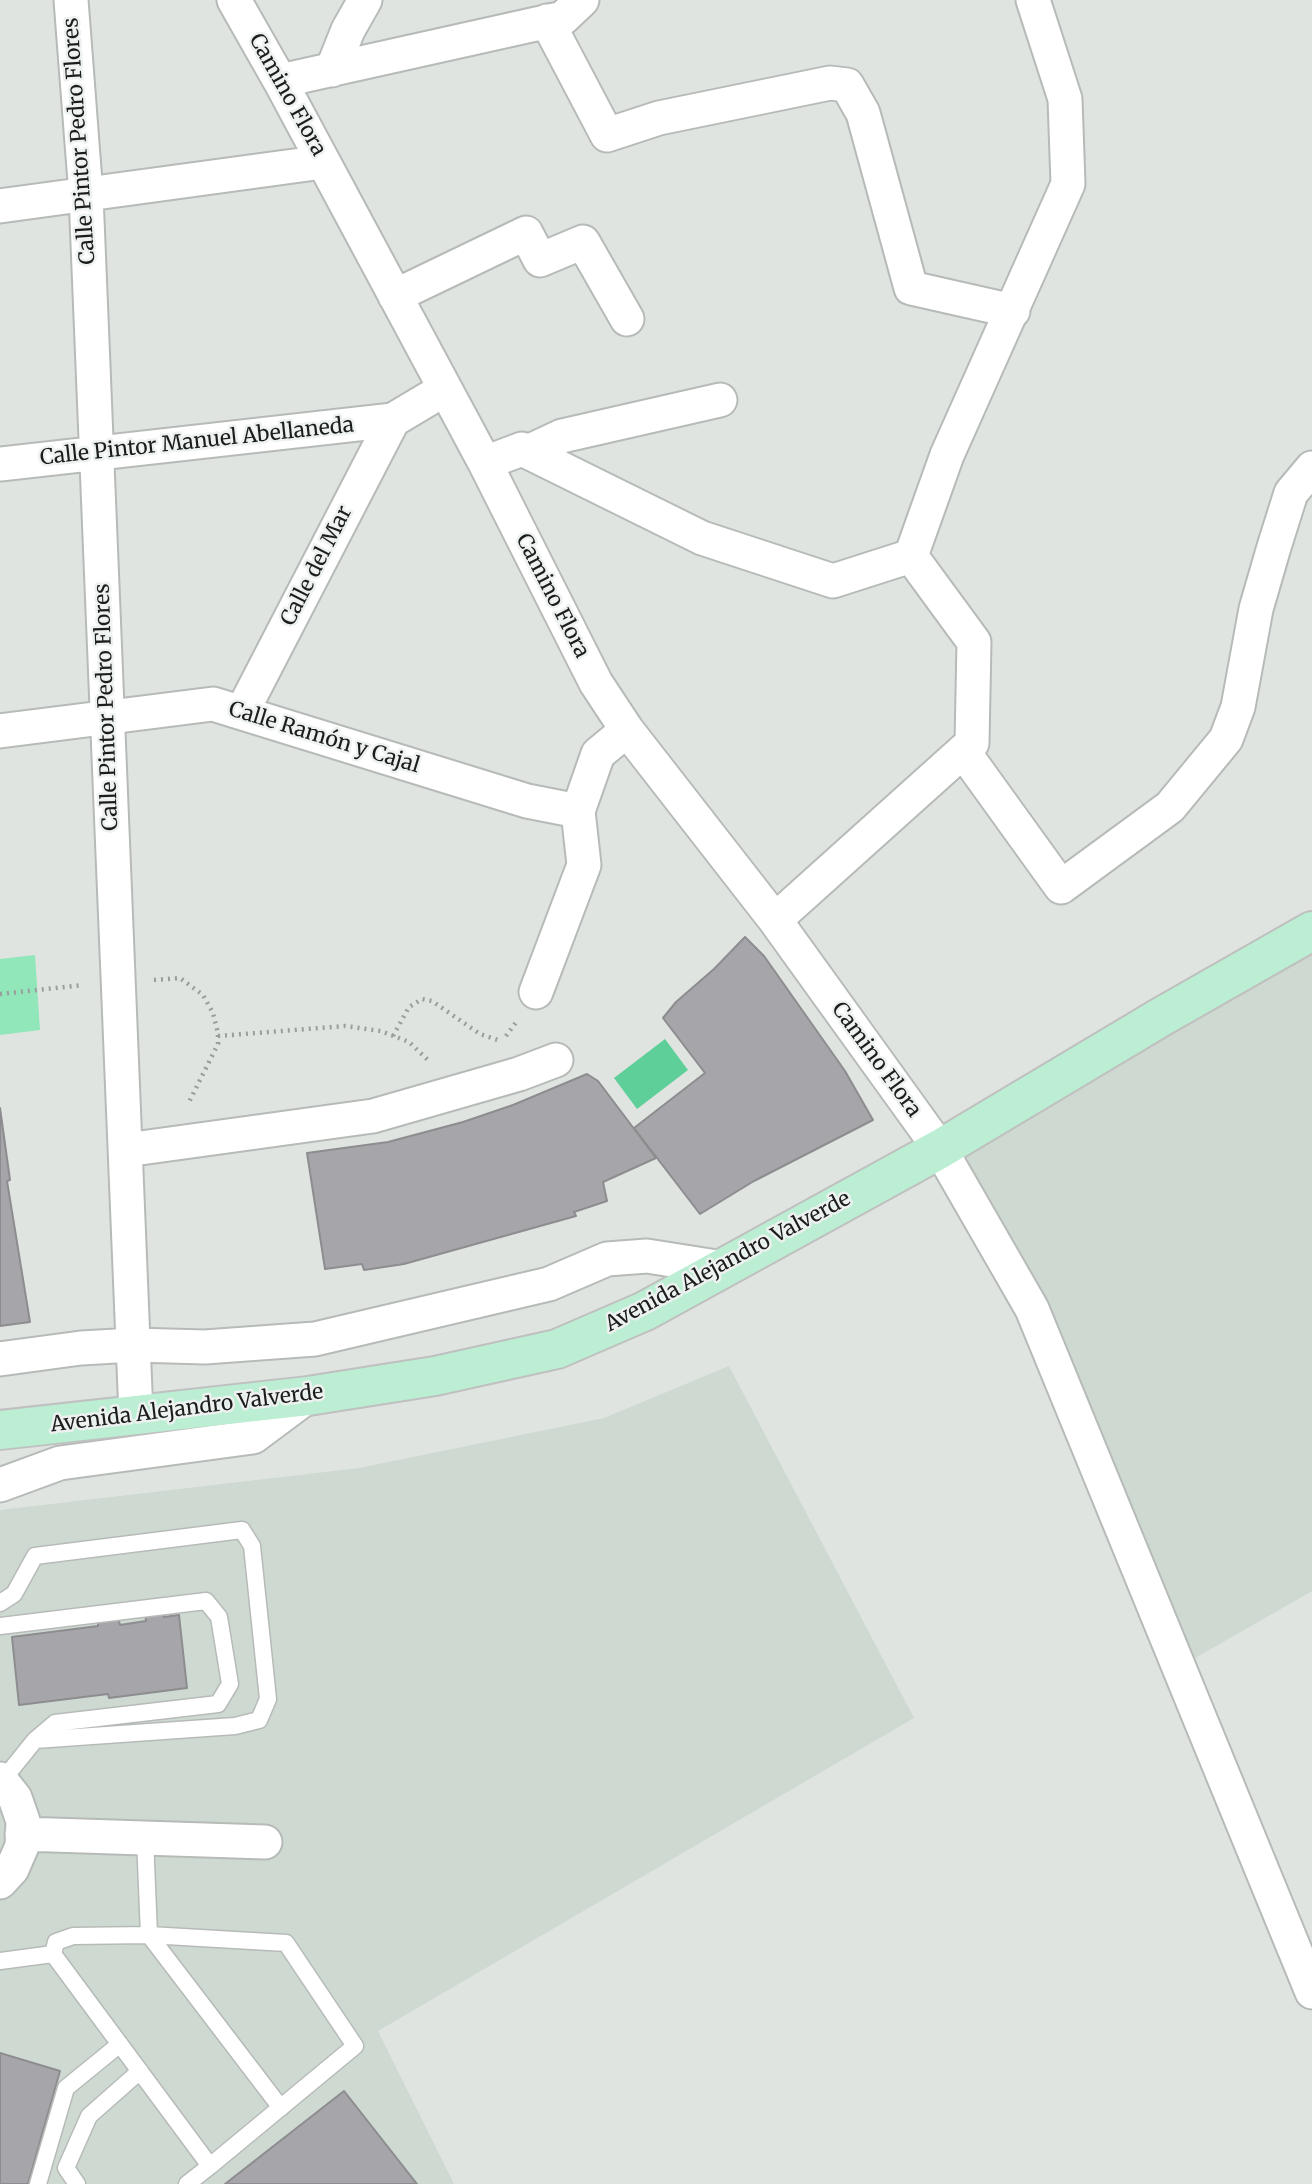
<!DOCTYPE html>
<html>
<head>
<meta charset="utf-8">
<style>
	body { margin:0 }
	canvas { display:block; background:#e0e4e1 }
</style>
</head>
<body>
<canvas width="1312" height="2184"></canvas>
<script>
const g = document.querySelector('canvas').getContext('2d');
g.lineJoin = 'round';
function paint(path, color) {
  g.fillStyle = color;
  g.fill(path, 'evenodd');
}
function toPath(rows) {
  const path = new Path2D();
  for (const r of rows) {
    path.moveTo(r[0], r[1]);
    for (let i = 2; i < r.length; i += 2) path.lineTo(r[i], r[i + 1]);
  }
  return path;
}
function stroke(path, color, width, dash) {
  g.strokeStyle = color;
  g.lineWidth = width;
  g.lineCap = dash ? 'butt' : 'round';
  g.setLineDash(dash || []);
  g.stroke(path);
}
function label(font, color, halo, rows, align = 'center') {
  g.font = font + ' Merriweather,serif';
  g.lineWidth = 5;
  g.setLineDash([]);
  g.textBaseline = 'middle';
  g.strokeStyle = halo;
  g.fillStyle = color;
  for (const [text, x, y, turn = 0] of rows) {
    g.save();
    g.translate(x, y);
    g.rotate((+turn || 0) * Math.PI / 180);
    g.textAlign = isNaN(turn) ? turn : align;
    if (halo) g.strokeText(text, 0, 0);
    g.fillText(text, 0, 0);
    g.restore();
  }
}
paint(toPath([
	[1312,926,1312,1591,1178,1668,940,1149],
	[729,1366,914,1718,378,2031,454,2184,0,2184,0,1510,359,1468,604,1418]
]), '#ced9d2');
paint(toPath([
	[35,955,40,1030,0,1035,0,959]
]), '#91e7ba');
paint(toPath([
	[665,1039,688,1070,637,1109,614,1078]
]), '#5fcf99');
const building = toPath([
	[745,937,764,956,845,1071,873,1120,754,1181,700,1214,634,1128,705,1073,663,1018,676,1002,714,969,745,937],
	[587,1074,598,1081,656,1158,603,1182,607,1201,574,1212,576,1216,404,1264,364,1270,362,1264,325,1269,307,1153,388,1142,463,1122,513,1105,587,1074],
	[0,1108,10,1180,7,1181,30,1322,0,1326,0,1108],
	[163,1610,164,1617,179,1615,187,1688,109,1698,108,1694,19,1705,12,1637,98,1626,98,1619,118,1617,120,1625,146,1621,145,1613,163,1610],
	[0,2053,60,2071,28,2184,0,2184,0,2053],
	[344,2091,417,2184,225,2184,344,2091]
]);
paint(building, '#a6a6aa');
stroke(building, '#8d8d90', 2);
const lane = toPath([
	[0,1603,14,1594,35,1556,242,1530,252,1546,268,1699,259,1720,235,1726,35,1740,2,1781],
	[0,1626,206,1601,219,1617,230,1684,218,1704,55,1723,35,1740],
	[145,1838,149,1935,281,2108],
	[149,1935,286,1943,355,2046,210,2166,53,1954,56,1942,73,1936,149,1935],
	[0,1961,53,1954],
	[38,2184,66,2088,120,2044],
	[77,2184,66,2168,89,2116,140,2071],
	[187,2184,210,2166]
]);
const street = toPath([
	[71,0,86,195,136,1415],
	[234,0,280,81,485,463,596,683,627,730,775,920,940,1149,1032,1309,1312,1992],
	[547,21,607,135,659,118,830,83,847,85,863,113,911,288,1013,311],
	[332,70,348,30,365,0],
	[280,81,563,18,582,0],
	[0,206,323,162],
	[395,296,526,233,540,260,583,242,627,319],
	[528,452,562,436,720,400],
	[485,463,522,449,702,538,833,581,911,556,974,642,972,743,775,920],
	[0,464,393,420,445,389],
	[911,556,947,455,1068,184,1065,99,1033,0],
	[242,712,393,420],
	[0,731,213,704,527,801,578,811],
	[963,751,1061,887,1170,807,1226,739,1238,707,1256,609,1274,547,1291,493,1312,468],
	[536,992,584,865,578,811,598,754,627,730],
	[126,1150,373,1116,519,1074,556,1060],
	[0,1359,81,1348,134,1345,205,1347,315,1339,549,1284,607,1259,647,1256,723,1268],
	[0,1485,60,1463,253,1437,308,1396],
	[0,1779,15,1798,23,1821,22,1846,12,1869,0,1882],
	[22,1834,265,1842]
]);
const primary = toPath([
	[0,1430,308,1396,435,1376,557,1349,645,1311,940,1149,1161,1017,1312,931]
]);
stroke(lane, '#b7bbb8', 19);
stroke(street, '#b7bbb8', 37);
stroke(primary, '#bfc0bf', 42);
stroke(toPath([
	[154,980,180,978,203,995,213,1013,218,1033,218,1044,188,1104],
	[0,994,83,985],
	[218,1036,345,1026,381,1031,409,1042,430,1062],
	[393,1036,409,1007,422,999,432,1001,480,1034,498,1040],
	[506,1036,517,1021]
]), '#9a9d9b', 4.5, [2, 5]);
stroke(lane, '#fff', 16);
stroke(street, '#fff', 33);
stroke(primary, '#bbeed3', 38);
label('21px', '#1b1d1c', '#edf1ef', [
	["Camino Flora",287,95,61],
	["Calle Pintor Pedro Flores",80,141,-94],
	["Calle Pintor Manuel Abellaneda",197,442,-6],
	["Calle del Mar",317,566,-63],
	["Camino Flora",552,596,63],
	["Calle Pintor Pedro Flores",107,707,-92],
	["Calle Ramón y Cajal",324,738,17],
	["Camino Flora",876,1060,54],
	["Avenida Alejandro Valverde",728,1262,-28],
	["Avenida Alejandro Valverde",187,1409,-7]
]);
</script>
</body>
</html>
